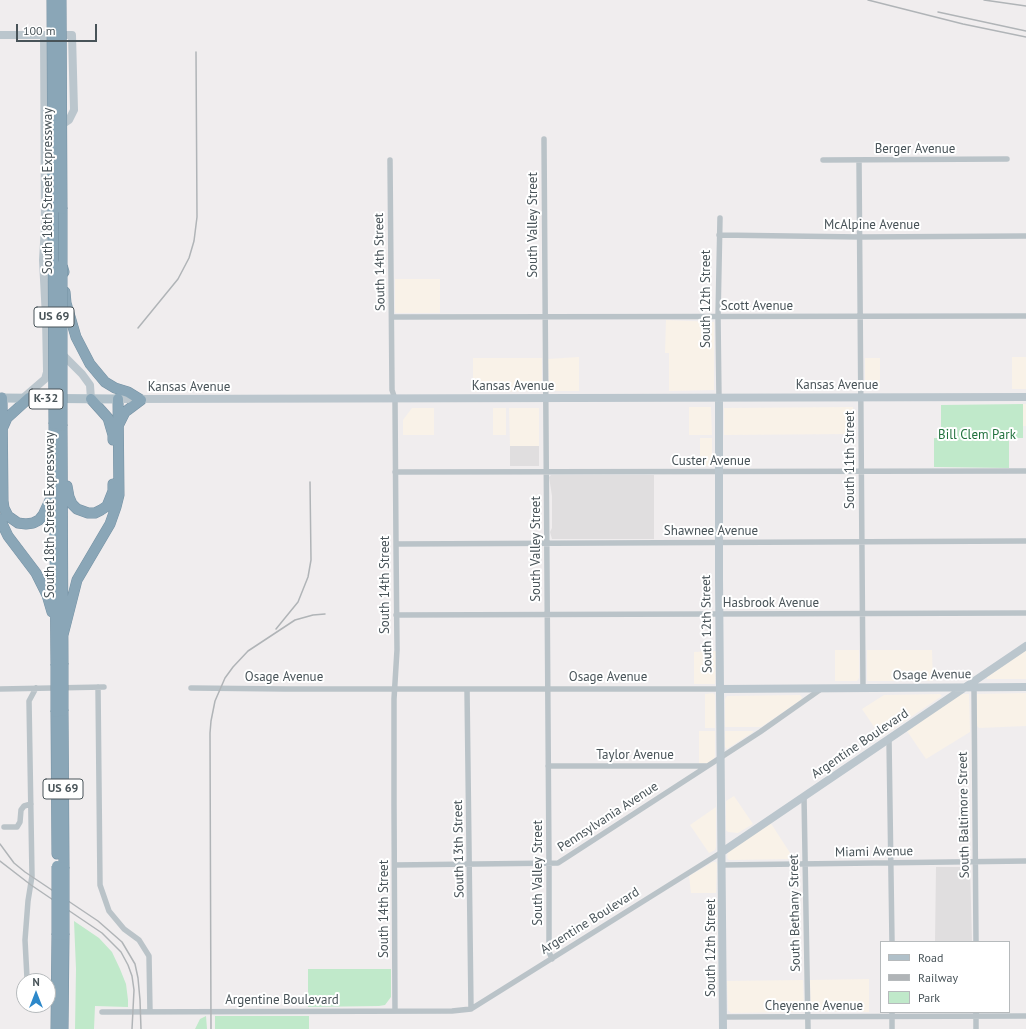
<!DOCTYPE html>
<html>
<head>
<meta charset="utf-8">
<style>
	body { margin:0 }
	#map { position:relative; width:1026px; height:1029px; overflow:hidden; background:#f0edee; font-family:"PT Sans",sans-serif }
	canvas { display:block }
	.legend { position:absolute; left:880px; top:941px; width:130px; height:72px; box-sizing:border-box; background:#fff; border:1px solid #b6babc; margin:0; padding:5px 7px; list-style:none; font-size:12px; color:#485358 }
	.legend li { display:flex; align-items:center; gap:8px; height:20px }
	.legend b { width:20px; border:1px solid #b6babc }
	.north { position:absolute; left:16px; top:973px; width:40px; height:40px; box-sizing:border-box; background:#fff; border:1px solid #b6babc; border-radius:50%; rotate:0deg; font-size:11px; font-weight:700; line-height:16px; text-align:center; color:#485358 }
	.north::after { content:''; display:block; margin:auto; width:14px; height:18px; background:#2d88ca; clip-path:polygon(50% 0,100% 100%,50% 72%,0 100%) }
	.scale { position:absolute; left:16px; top:24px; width:81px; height:18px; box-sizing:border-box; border:2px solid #485358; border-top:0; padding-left:5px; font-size:12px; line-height:14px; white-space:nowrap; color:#485358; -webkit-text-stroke:3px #fff; paint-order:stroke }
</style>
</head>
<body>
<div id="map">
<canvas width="1026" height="1029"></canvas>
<ul class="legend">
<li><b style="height:5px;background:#b0c0c9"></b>Road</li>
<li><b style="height:5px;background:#b0b4b7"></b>Railway</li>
<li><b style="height:11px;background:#c0e9ca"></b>Park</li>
</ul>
<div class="north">N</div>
<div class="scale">100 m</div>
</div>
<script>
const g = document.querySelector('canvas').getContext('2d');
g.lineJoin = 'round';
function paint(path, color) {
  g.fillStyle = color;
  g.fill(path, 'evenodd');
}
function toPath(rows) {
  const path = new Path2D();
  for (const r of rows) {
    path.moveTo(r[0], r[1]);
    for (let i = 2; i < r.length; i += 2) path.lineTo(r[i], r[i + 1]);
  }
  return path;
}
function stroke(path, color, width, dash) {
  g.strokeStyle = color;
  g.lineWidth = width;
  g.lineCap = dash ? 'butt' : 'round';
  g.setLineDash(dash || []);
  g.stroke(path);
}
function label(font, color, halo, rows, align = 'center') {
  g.font = font + ' "PT Sans",sans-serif';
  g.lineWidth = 4;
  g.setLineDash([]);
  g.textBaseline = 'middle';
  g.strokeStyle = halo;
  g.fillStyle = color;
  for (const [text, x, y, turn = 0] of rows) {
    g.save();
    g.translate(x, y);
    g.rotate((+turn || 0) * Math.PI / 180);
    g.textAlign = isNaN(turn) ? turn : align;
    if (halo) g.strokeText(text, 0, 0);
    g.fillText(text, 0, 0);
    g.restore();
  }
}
paint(toPath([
	[395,279,440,279,440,313,396,313,395,312],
	[666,320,714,322,714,390,669,391,669,353,665,353],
	[579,357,579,391,549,391,548,359],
	[1012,357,1026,357,1026,389,1012,389],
	[473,358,542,358,542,391,473,392],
	[865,358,880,358,880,390,865,390],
	[1023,404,1026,404,1026,426,1023,426],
	[689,407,711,407,712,435,689,435],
	[853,407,853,434,724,435,724,408],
	[412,408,434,408,434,435,403,435,403,420],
	[493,408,506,408,506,435,493,435],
	[509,408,539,408,539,446,510,446],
	[700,438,712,438,712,466,700,466],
	[835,650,859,650,859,678,857,681,835,681],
	[867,650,932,650,933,681,868,681,867,680],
	[1026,650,1026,679,987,679,987,677],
	[716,651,715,684,694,684,694,652],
	[713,693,715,695,715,728,705,728,705,694],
	[1026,693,1026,726,979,728,977,726,977,694],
	[940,694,942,696,881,737,862,709,884,695],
	[961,694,969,694,970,732,926,759,907,731],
	[800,695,802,697,801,700,761,727,725,727,725,699,727,696],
	[699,731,715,731,715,757,709,763,699,763],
	[725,731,753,731,753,732,727,749,725,747],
	[734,796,753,824,738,833,728,832,726,830,726,801],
	[716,807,716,847,715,850,709,853,690,825],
	[770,822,794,859,729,860,727,858,728,851],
	[713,862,716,862,717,865,716,893,691,893,689,876],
	[869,979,869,1012,811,1011,810,980],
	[803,980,804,1009,802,1012,731,1013,728,1010,727,981]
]), '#f9f2e8');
paint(toPath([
	[510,446,539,446,539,466,510,466],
	[551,475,654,475,654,539,552,539,550,532,552,528,552,496,549,477],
	[936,867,970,867,972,942,935,942]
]), '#e0dedf');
paint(toPath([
	[1023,404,1023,438,1009,438,1009,468,934,467,934,438,941,438,941,405],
	[74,921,99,938,112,952,120,969,126,984,128,1000,128,1007,95,1006,94,1029,75,1029,76,969],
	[308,969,391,969,391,997,385,1005,379,1006,308,1007],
	[206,1016,207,1029,195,1029,200,1019],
	[215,1016,309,1016,309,1029,215,1029]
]), '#c0e9ca');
const highway = toPath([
	[62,209,62,265,64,272],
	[65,292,66,303,76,337,90,364,105,382,115,388,128,392,141,400,125,412,118,426],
	[2,398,3,501,4,508,8,516,18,523,26,524,33,523,39,520,43,515,52,496],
	[91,399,108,418,113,435,113,440],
	[54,424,56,664],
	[62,426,63,663],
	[3,427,7,418,29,398],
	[67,486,69,497,72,504,77,509,88,513,95,513,101,510,107,506,113,491,113,484],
	[0,519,8,536,36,573,47,595,52,612],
	[63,635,77,580,110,524,116,507,119,495,118,399],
	[63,711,64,867],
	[56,712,57,854],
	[56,1029,57,935],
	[63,1029,64,935]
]);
stroke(highway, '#7591a3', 11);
stroke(toPath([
	[544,139,549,864,549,952,552,959],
	[390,160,392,390,395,399,396,544,397,650,394,699,394,803,395,1011],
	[823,160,1007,159],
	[859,160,863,688],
	[719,235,860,237,1026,236],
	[392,317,1026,316],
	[719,399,718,317,720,218],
	[395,472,1026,471],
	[396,544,1026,541],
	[396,615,1026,613],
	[98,687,100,885,109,911,124,929,139,940,149,956,150,1012],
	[974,687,976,942],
	[191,688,286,689,720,689],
	[0,689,104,687],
	[467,689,471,1009],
	[889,740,892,942],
	[548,766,707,766],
	[804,796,808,1029],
	[4,827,17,827,20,822,21,810,24,806,31,804],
	[395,865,558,863,760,732,821,689],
	[722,865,1026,861],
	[27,978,25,940,28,901,32,876,29,701,36,688],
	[102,1012,452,1011,471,1009,722,852],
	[892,1012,892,1029],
	[976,1012,976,1029],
	[723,1017,1026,1016]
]), '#bac3c8', 5.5);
stroke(toPath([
	[0,35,72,35,74,110,69,120,60,126,60,128],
	[60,352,82,374,90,385,91,399],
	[23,398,45,379,47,372,46,318,43,260,45,226,44,35],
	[118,399,1026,397],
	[719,399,719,579,723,1029],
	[720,689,1026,687],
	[722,852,1026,646]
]), '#bbc6cd', 8);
stroke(toPath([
	[0,398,118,399]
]), '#b0c0c9', 9);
stroke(highway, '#8aa6b7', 10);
stroke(toPath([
	[868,0,963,24,1026,37],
	[984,0,1026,6],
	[938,12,1026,31],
	[138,328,178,279,189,258,194,241,197,217,196,52],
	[276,629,298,602,308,577,311,560,310,482],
	[0,844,14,863,25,872,98,921,122,942,135,964,138,978,140,1000,141,1029],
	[0,861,31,885,102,933,121,952,128,965,132,976,134,990,132,1029],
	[211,1029,210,733,211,721,215,701,225,678,233,667,248,651,295,620,313,615,325,614]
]), '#b0b4b7', 1.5);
const highwayBridge = toPath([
	[52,0,54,424],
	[61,0,62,209],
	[62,265,62,426],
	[63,663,63,711],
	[56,664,56,712],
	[57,866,57,935],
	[64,867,64,935]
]);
stroke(highwayBridge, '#7591a3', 11, []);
stroke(highwayBridge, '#8aa6b7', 10);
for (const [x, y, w] of [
	[54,317,40],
	[46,399,34],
	[63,789,40]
]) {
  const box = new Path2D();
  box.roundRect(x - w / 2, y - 10, w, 20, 3);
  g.fillStyle = '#fff';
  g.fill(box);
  stroke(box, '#485358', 1);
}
label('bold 12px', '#485358', null, [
	["US 69",54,317],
	["K-32",46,399],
	["US 69",63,789]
]);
label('13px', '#485358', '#fff', [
	["Berger Avenue",915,149],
	["South 18th Street Expressway",48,191,-90],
	["South Valley Street",533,225,-90],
	["McAlpine Avenue",872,225],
	["South 14th Street",380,262,-91],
	["South 12th Street",706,299,-90],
	["Scott Avenue",757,306],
	["Kansas Avenue",837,385],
	["Kansas Avenue",513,386],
	["Kansas Avenue",189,387],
	["South 11th Street",850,460,-90],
	["Custer Avenue",711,461],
	["South 18th Street Expressway",50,515,-90],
	["Shawnee Avenue",711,531],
	["South Valley Street",536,549,-90],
	["South 14th Street",385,585,-90],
	["Hasbrook Avenue",771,603],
	["South 12th Street",707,624,-91],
	["Osage Avenue",932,675,-1],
	["Osage Avenue",284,677],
	["Osage Avenue",608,677],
	["Argentine Boulevard",860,744,-34],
	["Taylor Avenue",635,755],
	["South Baltimore Street",964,815,-91],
	["Pennsylvania Avenue",608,817,-33],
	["South 13th Street",459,849,-91],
	["Miami Avenue",874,852,-1],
	["South Valley Street",538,873,-90],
	["South 14th Street",384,909,-90],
	["South Bethany Street",795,913,-91],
	["Argentine Boulevard",590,921,-32],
	["South 12th Street",711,948,-90],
	["Argentine Boulevard",282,1000],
	["Cheyenne Avenue",814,1006]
]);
label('13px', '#21713d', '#fff', [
	["Bill Clem Park",977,435]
]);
</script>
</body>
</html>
